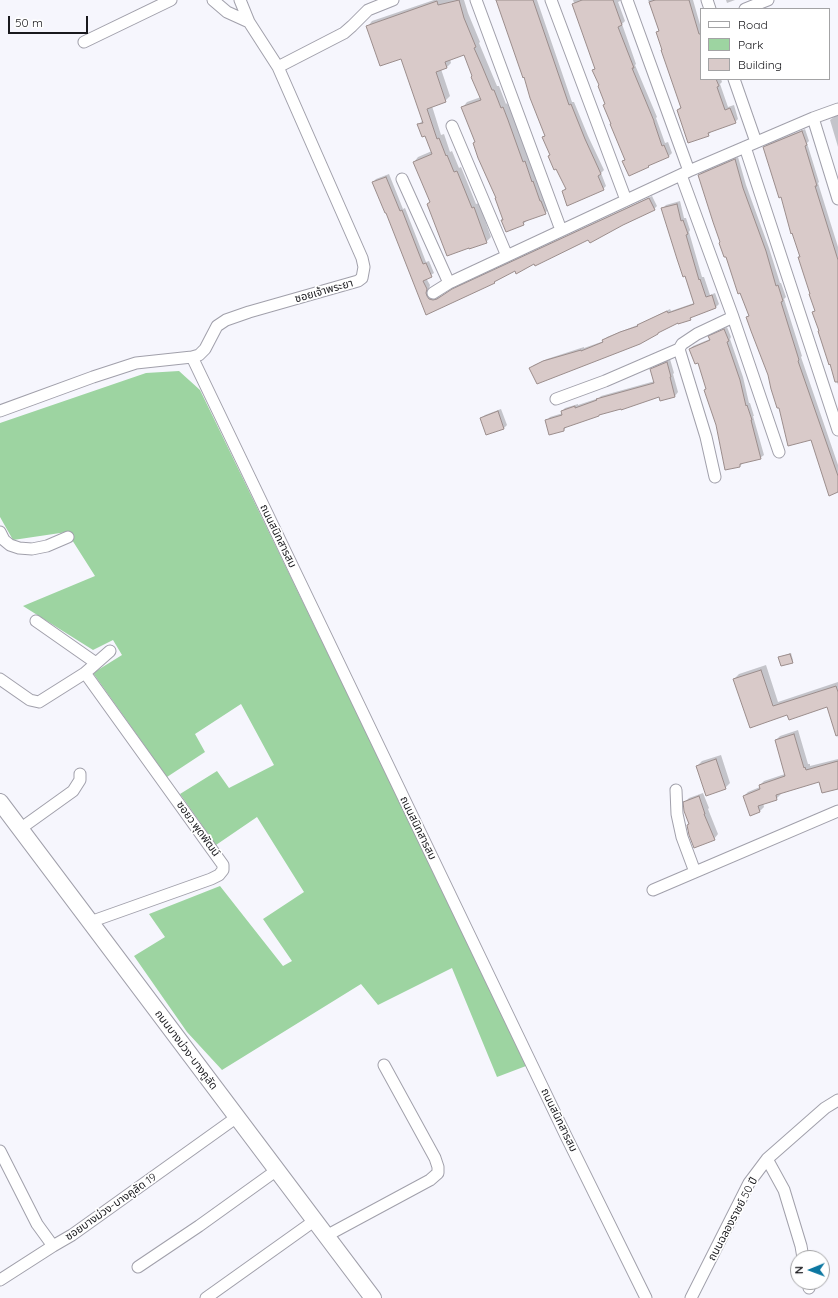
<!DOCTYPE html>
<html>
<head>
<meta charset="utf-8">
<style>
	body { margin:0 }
	#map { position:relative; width:838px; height:1298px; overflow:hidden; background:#f6f6fd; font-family:Quicksand,sans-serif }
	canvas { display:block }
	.legend { position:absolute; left:700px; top:8px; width:130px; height:72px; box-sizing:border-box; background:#fff; border:1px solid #a3a3a5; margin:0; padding:5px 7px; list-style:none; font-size:12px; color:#19191d }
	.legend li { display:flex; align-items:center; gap:8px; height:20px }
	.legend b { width:20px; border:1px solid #a3a3a5 }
	.north { position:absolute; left:790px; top:1250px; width:40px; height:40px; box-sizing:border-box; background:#fff; border:1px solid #a3a3a5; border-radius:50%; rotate:269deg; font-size:11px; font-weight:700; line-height:16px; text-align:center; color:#19191d }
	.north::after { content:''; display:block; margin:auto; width:14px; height:18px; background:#0c77a1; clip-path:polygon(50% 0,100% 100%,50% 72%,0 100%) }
	.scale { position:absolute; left:8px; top:16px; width:80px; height:18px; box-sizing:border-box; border:2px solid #19191d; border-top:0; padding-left:5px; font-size:12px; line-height:14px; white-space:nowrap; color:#19191d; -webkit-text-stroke:3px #fff; paint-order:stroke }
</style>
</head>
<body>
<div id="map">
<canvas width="838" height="1298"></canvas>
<ul class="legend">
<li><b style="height:5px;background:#fff"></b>Road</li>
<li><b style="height:11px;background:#9dd4a1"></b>Park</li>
<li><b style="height:11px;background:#d9cac9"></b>Building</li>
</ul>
<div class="north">N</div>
<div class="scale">50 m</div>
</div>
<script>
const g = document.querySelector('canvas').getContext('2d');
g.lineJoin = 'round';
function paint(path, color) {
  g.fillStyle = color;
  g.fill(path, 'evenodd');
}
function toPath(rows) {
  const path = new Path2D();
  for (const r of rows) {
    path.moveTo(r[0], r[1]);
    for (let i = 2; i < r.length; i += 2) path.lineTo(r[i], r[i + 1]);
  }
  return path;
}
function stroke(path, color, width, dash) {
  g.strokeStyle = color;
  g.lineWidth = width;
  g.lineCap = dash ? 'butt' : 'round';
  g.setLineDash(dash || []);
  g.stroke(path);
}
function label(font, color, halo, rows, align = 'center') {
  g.font = font + ' Quicksand,"Noto Sans Thai",sans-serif';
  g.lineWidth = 3.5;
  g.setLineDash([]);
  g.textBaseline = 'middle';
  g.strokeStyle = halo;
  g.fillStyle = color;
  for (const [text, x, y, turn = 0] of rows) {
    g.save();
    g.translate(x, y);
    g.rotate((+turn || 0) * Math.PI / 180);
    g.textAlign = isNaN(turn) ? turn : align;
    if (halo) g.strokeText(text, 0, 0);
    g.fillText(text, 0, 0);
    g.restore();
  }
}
paint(toPath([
	[179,371,200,390,364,728,526,1066,497,1077,452,968,378,1005,361,984,222,1070,187,1032,134,956,165,937,149,914,220,886,283,966,292,961,263,919,304,892,257,817,216,845,180,794,217,771,229,788,274,765,241,704,195,734,205,752,167,777,93,673,122,655,113,640,93,650,23,606,95,576,67,532,13,540,0,517,0,423,146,373]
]), '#9dd4a1');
paint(toPath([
	[434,0,464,0,468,13,480,42,479,43,497,86,499,86,506,104,507,103,513,115,528,158,529,157,550,208,545,213,529,219,523,224,502,220,504,219,496,198,463,107,467,102,481,97,464,54,450,59,451,63,447,67,441,69,450,96,445,101,432,106,441,135,444,134,450,152,452,151,459,168,461,167,476,204,479,203,491,237,486,242,469,246,431,201,414,162,418,157,432,151,426,135,418,125,423,120,402,58,368,26,372,21],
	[497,0,537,0,572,102,574,102,588,136,604,170,601,173,606,186,603,189,563,191,566,188,543,137,546,135],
	[573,0,622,0,618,2,625,21,622,24,636,64,635,65,657,117,656,118,665,143,668,142,672,153,669,156,629,175,623,161,626,159,612,123,600,85,593,70,596,68,573,4,574,3],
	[648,0,693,0,701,28,701,79,721,79,722,82,720,84,728,107,734,105,738,119,735,122,711,131,711,132,708,135,678,110,681,106,657,32,659,30],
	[726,0,735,0,727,3],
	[838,115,838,147,830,120,834,117],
	[805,129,809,141,807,143,819,182,818,183,838,247,838,385,819,332,820,330,814,312,816,310,811,293,799,258,801,256,782,196,764,147,767,144],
	[738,157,746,185,769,248,780,283,781,283,786,297,784,299,802,356,801,357,838,465,838,491,812,439,779,406,749,316,721,242,699,175,702,172],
	[389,174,403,209,405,208,426,262,429,261,434,273,426,278,430,285,429,289,430,293,433,296,437,297,441,296,457,286,652,196,657,206,654,209,589,239,515,270,427,314,387,211,373,182,376,179],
	[680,201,684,218,686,218,690,230,689,232,702,277,704,277,710,295,715,293,719,304,716,307,694,315,690,319,678,322,531,368,534,365,547,359,584,347,584,348,604,341,607,337,640,324,670,309,671,311,694,303,663,208,666,205],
	[727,327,731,337,730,339,743,377,749,403,750,403,754,416,753,416,764,455,760,458,743,463,740,466,717,425,698,362,690,349,693,346,710,339,709,337,713,334],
	[670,359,674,373,673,374,678,392,675,396,661,400,660,396,600,414,567,426,564,430,547,420,550,417,563,413,562,411,565,408,578,404,578,405,599,398,601,396,655,381,652,369,655,366],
	[501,409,507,425,504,428,487,434,481,418,485,415],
	[791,653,793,660,792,662,779,657],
	[766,665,778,702,838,682,838,738,828,706,788,714,750,727,734,679,739,674],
	[798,730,808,764,810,764,810,766,838,759,838,788,820,781,780,793,781,794,776,799,763,803,764,807,760,811,751,814,744,796,748,792,760,787,760,785,764,781,785,774,776,740,780,736],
	[721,755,730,783,725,788,697,766,702,761],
	[703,793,709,808,708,809,718,834,714,839,688,825,690,823,685,802,689,798]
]), '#0003');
const building = toPath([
	[459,0,464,18,476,47,474,48,482,66,492,90,494,90,501,108,503,107,508,120,523,162,525,161,532,182,533,181,540,201,541,201,546,214,523,222,524,225,506,232,501,220,503,220,495,198,496,198,478,158,473,143,475,142,461,107,481,100,471,77,472,76,464,55,445,62,447,68,436,72,446,102,427,109,437,139,439,138,446,156,447,155,454,172,457,171,472,208,474,207,487,243,469,249,469,248,447,256,427,204,430,202,413,162,432,154,425,136,422,137,417,124,423,123,401,59,380,66,366,26,437,1,438,5,459,0],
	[496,0,533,0,569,105,571,104,585,139,601,174,598,176,604,190,567,206,562,191,566,189,556,169,554,170,548,156,550,155,542,137,545,136,530,98,524,77,523,78,496,0],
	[582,0,613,0,622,25,618,27,634,68,632,68,654,121,654,122,662,146,664,145,669,157,648,166,649,167,629,176,622,161,625,160,610,124,611,124,603,105,605,104,598,86,599,85,592,70,595,69,572,4,582,0],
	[655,0,689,0,699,34,701,34,701,79,716,79,719,86,717,87,725,110,730,108,736,123,708,133,709,136,688,143,677,110,681,108,661,50,662,50,656,32,659,31,649,2,655,0],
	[802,131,807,145,805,146,817,186,815,186,838,260,838,382,835,382,830,364,829,365,818,331,819,331,812,312,815,311,809,294,810,294,798,257,800,257,792,233,791,234,781,197,779,198,763,147,802,131],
	[735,159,743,188,766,251,776,286,778,285,783,301,781,302,799,360,798,361,838,476,838,492,829,496,811,440,788,446,779,408,777,408,771,389,768,375,751,331,746,317,749,316,740,293,738,294,726,257,724,257,719,243,720,242,713,222,698,175,735,159],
	[386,177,400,211,402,210,423,264,426,263,432,277,423,281,427,289,426,293,427,296,429,299,433,300,437,299,452,289,649,198,655,210,623,225,590,243,588,240,535,266,534,264,516,274,515,271,494,282,495,283,426,315,386,213,385,213,372,182,386,177],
	[677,204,681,221,683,220,688,234,686,235,699,280,700,279,706,297,712,295,716,308,690,318,691,320,678,324,678,323,658,333,658,334,640,344,537,384,529,368,543,361,581,350,581,351,603,342,602,340,620,332,638,326,637,325,667,311,668,313,694,304,685,276,683,277,677,259,661,208,677,204],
	[724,329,729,341,727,342,740,380,746,406,747,405,752,420,751,420,761,459,740,464,740,467,725,470,716,425,704,390,706,389,698,363,695,364,689,349,710,340,708,336,724,329],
	[667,362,671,377,670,377,675,397,660,401,659,397,621,410,621,409,599,415,599,416,564,428,564,431,549,435,545,420,562,415,561,411,575,406,575,408,597,400,596,399,654,383,650,369,667,362],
	[498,411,504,429,486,435,480,418,498,411],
	[790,654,793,663,781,666,778,657,790,654],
	[761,670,773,706,836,686,838,692,838,735,836,736,827,707,789,720,787,715,750,728,733,679,761,670],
	[794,734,804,768,805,767,806,770,838,761,838,789,822,793,819,782,776,795,777,800,758,806,760,812,750,816,743,796,760,789,759,785,785,776,775,740,794,734],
	[716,759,726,789,706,796,696,766,716,759],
	[699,796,705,814,704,814,715,840,694,848,689,835,687,825,689,824,684,811,683,802,699,796]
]);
paint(building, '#d9cac9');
stroke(building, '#9b8d8c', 1);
const street = toPath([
	[213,0,227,12,249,22],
	[240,0,249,22,278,67],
	[476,0,561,230],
	[551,0,626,200],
	[627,0,689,171],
	[707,0,710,9],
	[745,9,768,0],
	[84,42,171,0],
	[734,79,756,142],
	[813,118,838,199],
	[452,126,507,256],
	[745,147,838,430],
	[681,175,733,317,779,452],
	[402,179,449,283],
	[433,293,449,283,689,171,813,118,838,109],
	[679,349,706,437,715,477],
	[192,357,566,1136,646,1298],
	[556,399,605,381,679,349,682,344,697,334,733,317],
	[0,411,93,377,136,363,192,357,199,355,205,349,217,326,226,320,249,312,358,281,362,278,364,267,362,258,278,67,344,33,352,26,368,10,393,0],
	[0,532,4,540,10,545,19,548,32,549,47,546,68,537],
	[36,621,96,663],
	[85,673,223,865,223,870,219,875,211,879,90,922],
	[0,679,30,700,39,702,85,673,110,651],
	[676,790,677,814,682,837,695,872],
	[20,829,73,791,80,780,80,774],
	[653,890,838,811],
	[0,1151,37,1224,53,1246,72,1235,237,1117],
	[767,1159,784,1190,801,1246,803,1258],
	[326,1236,430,1180,438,1173,438,1167,435,1158,384,1065],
	[138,1267,199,1226,277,1170],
	[0,1280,53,1246],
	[808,1282,809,1288],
	[206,1298,314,1221],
	[691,1298,749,1183,767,1159,825,1108,838,1100]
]);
const secondary = toPath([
	[0,802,373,1298]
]);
stroke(street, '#a1a0ab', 13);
stroke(secondary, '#a1a0ab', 18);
stroke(street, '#fff', 11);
stroke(secondary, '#fff', 16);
label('11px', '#19191d', '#fff', [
	["ซอยเจ้าพระยา",324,291,-16],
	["ถนนสนิทสารสม",278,536,64],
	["ถนนสนิทสารสม",418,828,64],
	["ซอยว.พุดพัฒน์",198,829,54],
	["ถนนบางม่วง-บางคูลัด",186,1050,53],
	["ถนนสนิทสารสม",559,1120,64],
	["ซอยบางม่วง-บางคูลัด 19",111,1207,-35],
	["ถนนฉลองราชย์ 50 ปี",733,1219,-62]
]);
</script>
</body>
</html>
